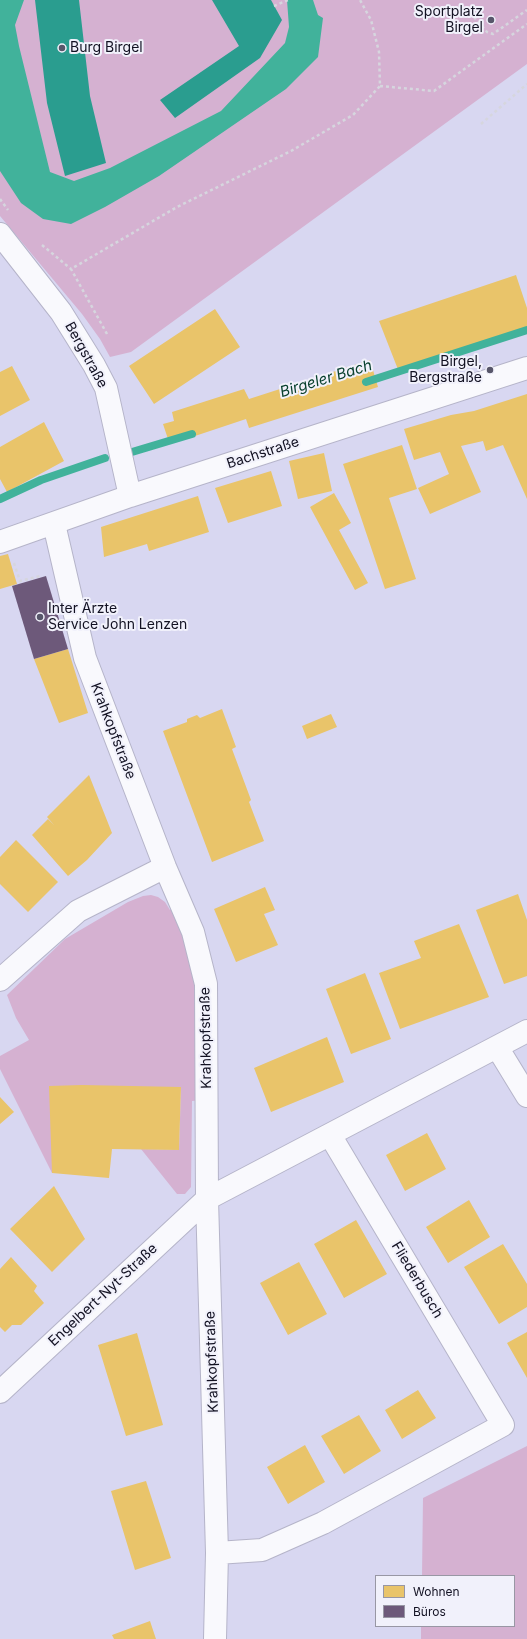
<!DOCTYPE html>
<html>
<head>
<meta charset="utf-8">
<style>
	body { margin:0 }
	#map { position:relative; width:527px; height:1639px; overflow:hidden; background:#d8d7f1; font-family:Inter,sans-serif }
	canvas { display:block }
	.legend { position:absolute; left:375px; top:1575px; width:140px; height:52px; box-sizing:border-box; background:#f1f1fb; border:1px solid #9897a4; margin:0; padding:5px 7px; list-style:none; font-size:12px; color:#121122 }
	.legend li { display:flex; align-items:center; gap:8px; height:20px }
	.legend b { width:20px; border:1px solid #9897a4 }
</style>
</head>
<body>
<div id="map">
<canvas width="527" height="1639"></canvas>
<ul class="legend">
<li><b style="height:11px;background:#e9c46a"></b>Wohnen</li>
<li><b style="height:11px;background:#6d597a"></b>Büros</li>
</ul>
</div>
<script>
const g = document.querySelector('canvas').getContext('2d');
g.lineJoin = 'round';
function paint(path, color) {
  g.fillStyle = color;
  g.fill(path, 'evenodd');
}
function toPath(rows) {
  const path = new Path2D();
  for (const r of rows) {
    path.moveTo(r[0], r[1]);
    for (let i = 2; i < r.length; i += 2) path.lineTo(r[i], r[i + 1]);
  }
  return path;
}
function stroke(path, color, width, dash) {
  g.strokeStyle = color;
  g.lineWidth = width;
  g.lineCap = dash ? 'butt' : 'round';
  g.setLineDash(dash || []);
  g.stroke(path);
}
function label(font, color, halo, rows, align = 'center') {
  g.font = font + ' Inter,sans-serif';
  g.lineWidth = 4;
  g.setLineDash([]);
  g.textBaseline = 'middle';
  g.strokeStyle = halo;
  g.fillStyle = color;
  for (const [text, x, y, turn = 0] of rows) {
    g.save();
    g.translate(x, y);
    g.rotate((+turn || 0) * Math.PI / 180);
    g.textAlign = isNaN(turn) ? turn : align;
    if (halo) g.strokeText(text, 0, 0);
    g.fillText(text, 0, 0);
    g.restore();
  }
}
paint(toPath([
	[0,0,527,0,527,64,131,352,110,357,100,339,82,314,0,216],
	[151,895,158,897,165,902,170,910,174,908,197,976,203,1100,192,1101,191,1187,185,1194,177,1194,141,1149,179,1150,181,1087,52,1173,0,1069,0,1056,29,1040,16,1018,7,995,65,939,128,902,143,896],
	[527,1446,527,1639,421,1639,421,1626,514,1626,514,1576,422,1576,423,1498]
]), '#d5b1d1');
paint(toPath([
	[0,0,24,0,15,25,19,46,50,172,74,181,110,168,221,111,285,43,289,27,287,0,313,0,318,15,323,18,318,57,286,89,159,176,105,207,71,224,43,219,21,203,0,171]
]), '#41b29b');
paint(toPath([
	[516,275,527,308,527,330,399,372,379,321],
	[215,309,240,347,154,404,129,366],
	[370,360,378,387,249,428,246,419,183,440,181,434,168,439,163,424,174,421,172,412,244,389,249,399],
	[12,366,30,400,0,416,0,372],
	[527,394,527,499,503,445,486,451,483,441,461,446,481,492,430,514,418,488,449,474,440,452,414,460,404,429,451,415,474,411],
	[44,422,64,461,7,492,0,479,0,447],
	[402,445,417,489,389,498,416,579,385,589,343,464],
	[324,453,332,491,298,499,289,461],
	[271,471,282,506,228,523,215,488],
	[334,493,351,523,339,530,368,583,355,590,310,507],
	[198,496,209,532,149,551,147,544,104,557,101,527],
	[8,554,17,584,0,589,0,556],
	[68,649,88,713,59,723,34,659],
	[222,709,236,747,232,749,251,800,249,802,264,841,212,862,163,731,187,722,187,719,197,715,200,718],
	[331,714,337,727,307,739,302,726],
	[89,775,112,833,87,860,68,876,32,835,48,819,54,825,47,817],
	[16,840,58,882,28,912,0,884,0,857],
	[265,887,275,910,264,914,278,945,236,962,214,909],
	[518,894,527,920,527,976,504,984,476,910],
	[459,924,489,997,400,1029,379,973,421,958,414,941],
	[365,973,391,1039,351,1054,326,989],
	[327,1037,344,1082,271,1112,254,1068],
	[82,1085,181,1087,179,1150,112,1149,109,1178,52,1173,49,1086],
	[0,1097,14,1112,0,1124],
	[427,1133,446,1169,405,1191,386,1155],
	[54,1186,85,1239,52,1272,10,1229],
	[469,1200,490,1237,448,1263,426,1227],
	[356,1220,387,1274,344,1298,314,1244],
	[503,1244,527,1284,527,1307,499,1324,464,1267],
	[11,1257,37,1286,34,1291,44,1303,21,1325,12,1325,5,1332,0,1327,0,1269],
	[299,1262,327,1314,288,1335,260,1283],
	[527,1332,527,1378,507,1343],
	[137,1333,163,1425,126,1436,98,1345],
	[418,1390,436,1418,402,1439,385,1410],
	[359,1415,381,1451,344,1474,321,1436],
	[305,1445,325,1482,288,1504,267,1467],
	[146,1481,171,1558,135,1570,111,1491],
	[150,1621,156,1639,114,1639,112,1635]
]), '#e9c46a');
paint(toPath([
	[46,576,68,649,34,659,12,586]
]), '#6d597a');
paint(toPath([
	[35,0,79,0,90,96,106,163,65,176,47,103],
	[212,0,271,0,282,20,260,58,175,118,160,100,239,46]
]), '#2a9d8f');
stroke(toPath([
	[366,382,527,330],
	[132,452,192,434],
	[0,499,41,480,105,458]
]), '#41b29b', 8);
const minor = toPath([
	[0,234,61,312,94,365,106,388,130,496],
	[54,524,85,658,165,867,193,932,206,984,207,1199,217,1553,215,1639],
	[0,542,130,496,527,368],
	[0,980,78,911,165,867],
	[497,1047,527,1096],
	[0,1392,207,1199,527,1031],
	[217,1553,262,1550,323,1523,503,1425,330,1135]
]);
stroke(minor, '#b5b4c9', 24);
stroke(toPath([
	[274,6,288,0],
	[457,16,466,8,487,32,493,34,527,10],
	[380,86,434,91,527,24],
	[481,124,527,84],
	[0,199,8,210],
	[42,245,71,269],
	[107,334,71,269,177,207,291,151,353,115,380,86,379,52,371,20,360,0],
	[14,563,20,581,40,576]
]), '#d6d6de', 2.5, [3, 3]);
stroke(minor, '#f9f9fd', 22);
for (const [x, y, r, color] of [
	[491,20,4,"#57566a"],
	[62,48,4,"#57566a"],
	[490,370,4,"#57566a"],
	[40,617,4,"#57566a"]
]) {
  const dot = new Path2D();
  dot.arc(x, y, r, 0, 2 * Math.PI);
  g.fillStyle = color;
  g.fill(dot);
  stroke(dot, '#f1f1fb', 1.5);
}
label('14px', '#121122', '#f1f1fb', [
	["Sportplatz",483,12],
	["Birgel",483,28],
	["Burg Birgel",70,48,"left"],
	["Birgel,",482,362],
	["Bergstraße",482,378],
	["Inter Ärzte",48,609,"left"],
	["Service John Lenzen",48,625,"left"]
], 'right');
label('14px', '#121122', '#f1f1fb', [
	["Bergstraße",86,355,61],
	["Bachstraße",263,453,-18],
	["Krahkopfstraße",113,731,69],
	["Krahkopfstraße",206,1038,-91],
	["Fliederbusch",417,1280,59],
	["Engelbert-Nyt-Straße",103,1295,-43],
	["Krahkopfstraße",212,1362,-92]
]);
label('italic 15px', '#09412e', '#f1f1fb', [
	["Birgeler Bach",326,379,-17]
]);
</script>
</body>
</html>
